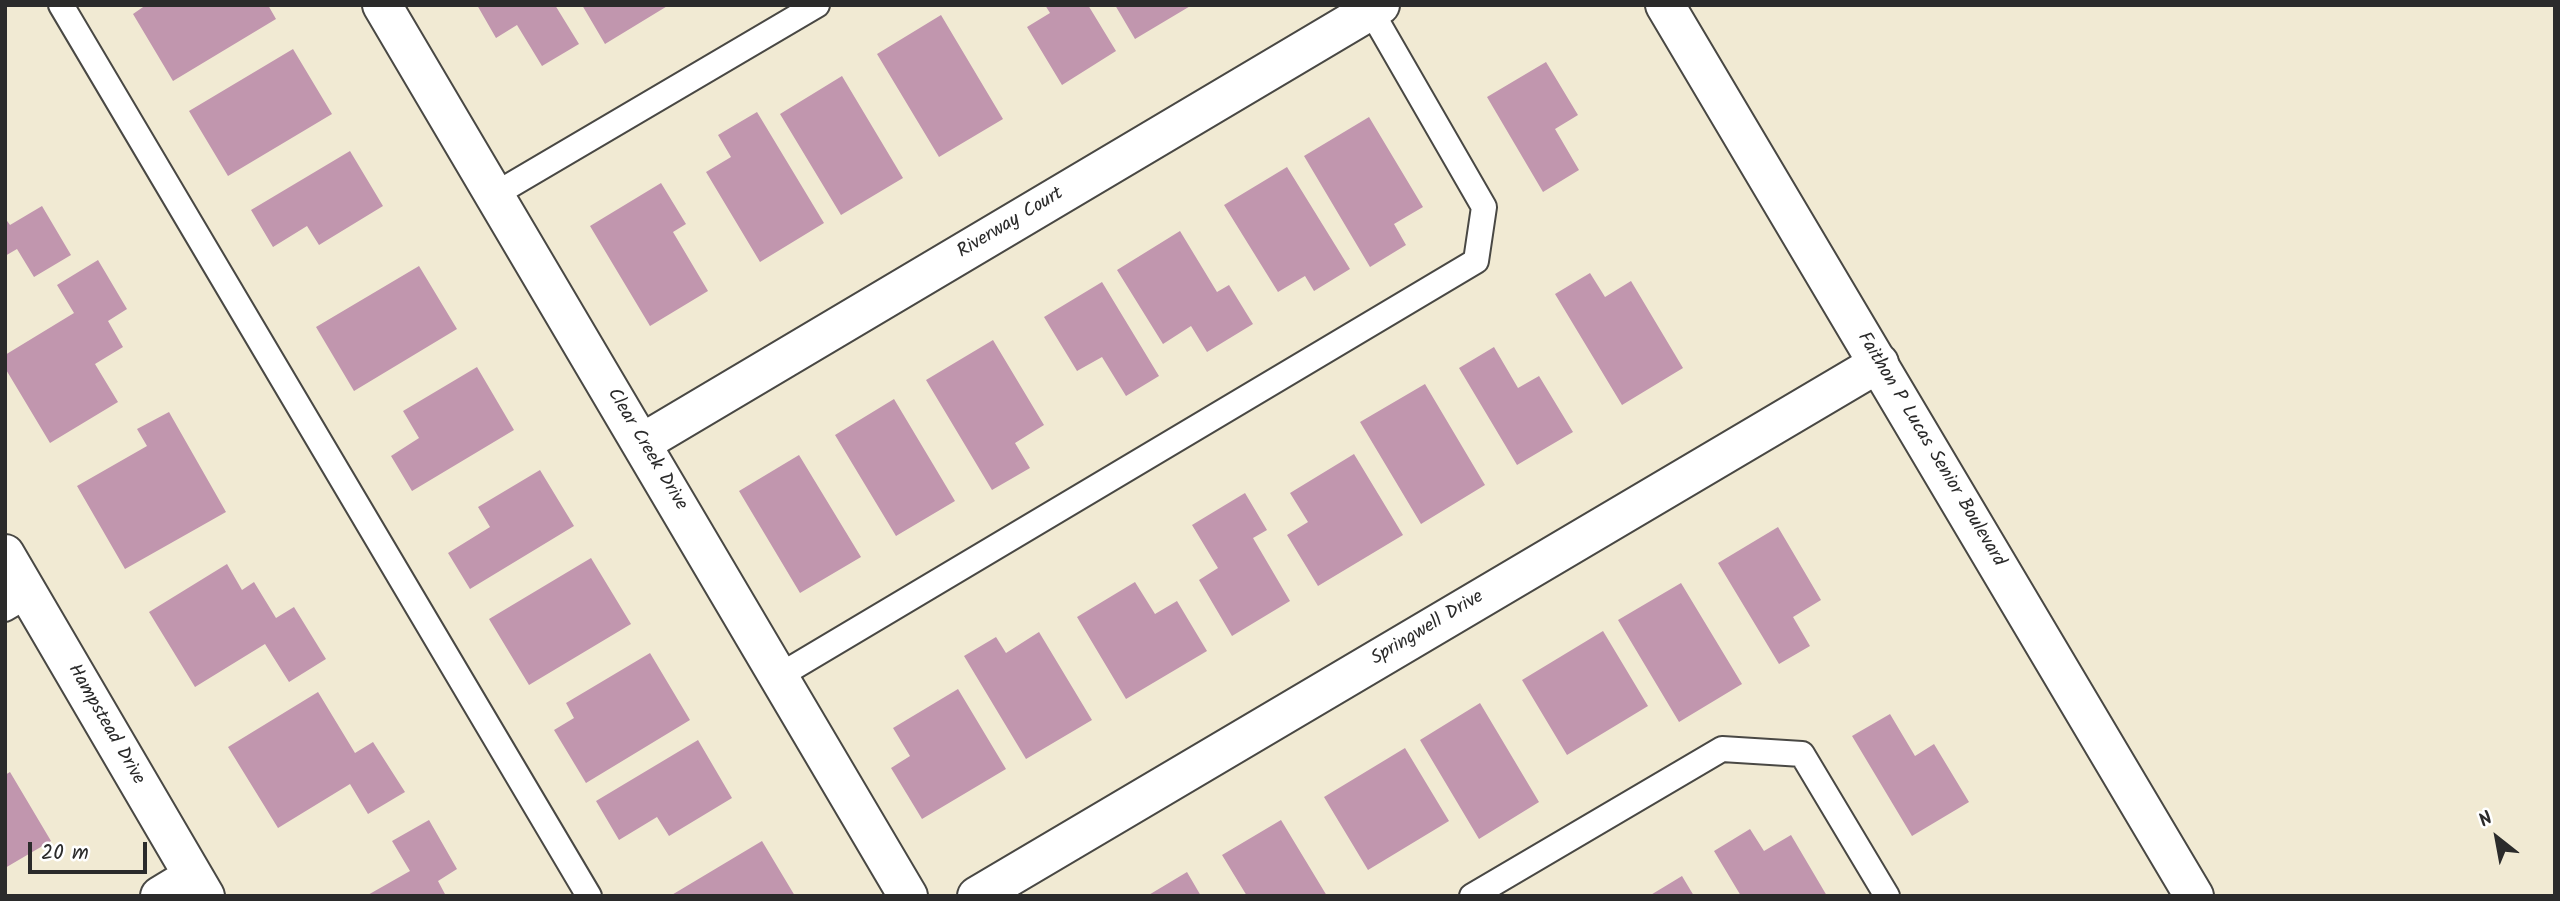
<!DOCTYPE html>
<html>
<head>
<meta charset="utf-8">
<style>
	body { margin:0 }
	#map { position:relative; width:2560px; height:901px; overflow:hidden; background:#f1ead3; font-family:Kalam,sans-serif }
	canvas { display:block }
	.frame { position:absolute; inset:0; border:7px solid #2b2b2b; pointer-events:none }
	.north { position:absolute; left:2462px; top:803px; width:70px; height:70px; -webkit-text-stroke:5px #fff; paint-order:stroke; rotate:329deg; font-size:19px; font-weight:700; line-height:28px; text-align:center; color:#2b2b2b }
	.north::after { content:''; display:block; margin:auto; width:24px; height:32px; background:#2b2b2b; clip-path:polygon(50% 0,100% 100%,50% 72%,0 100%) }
	.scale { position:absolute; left:28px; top:842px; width:119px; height:32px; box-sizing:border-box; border:4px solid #2b2b2b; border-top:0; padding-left:9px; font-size:21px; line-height:24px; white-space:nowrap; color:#2b2b2b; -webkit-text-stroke:5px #fff; paint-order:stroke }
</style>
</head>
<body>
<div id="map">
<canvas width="2560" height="901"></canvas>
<div class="frame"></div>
<div class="north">N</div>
<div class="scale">20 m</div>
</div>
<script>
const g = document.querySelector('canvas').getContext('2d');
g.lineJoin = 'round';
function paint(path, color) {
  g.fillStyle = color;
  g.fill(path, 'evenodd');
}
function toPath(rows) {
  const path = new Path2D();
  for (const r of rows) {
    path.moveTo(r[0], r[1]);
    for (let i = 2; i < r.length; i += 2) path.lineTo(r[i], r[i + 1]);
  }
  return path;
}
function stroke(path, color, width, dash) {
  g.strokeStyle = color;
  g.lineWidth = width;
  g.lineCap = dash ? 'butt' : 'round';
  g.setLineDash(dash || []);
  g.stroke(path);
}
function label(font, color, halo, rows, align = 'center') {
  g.font = font + ' Kalam,sans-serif';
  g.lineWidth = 7;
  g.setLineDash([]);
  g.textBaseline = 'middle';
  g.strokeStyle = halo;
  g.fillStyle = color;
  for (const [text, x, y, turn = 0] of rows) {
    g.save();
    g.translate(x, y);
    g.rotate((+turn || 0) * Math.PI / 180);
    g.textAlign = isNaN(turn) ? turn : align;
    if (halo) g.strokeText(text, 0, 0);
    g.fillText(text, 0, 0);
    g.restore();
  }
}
paint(toPath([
	[146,5,268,5,276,19,173,81,133,14],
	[477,5,555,5,579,44,542,66,517,25,496,38],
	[582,5,669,5,605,44],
	[1045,5,1088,5,1116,51,1062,85,1027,27,1050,13],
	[1115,5,1192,5,1135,39],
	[941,15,1003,119,939,157,877,54],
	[293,49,332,114,228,176,189,111],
	[1546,62,1578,115,1555,129,1579,170,1543,192,1487,97],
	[842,76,903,178,841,215,780,114],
	[757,112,824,223,760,262,706,172,731,157,718,135],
	[1369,117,1423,207,1394,224,1406,245,1370,267,1304,156],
	[350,151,383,206,319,245,307,226,273,247,251,210],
	[1287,167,1350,269,1314,291,1305,276,1278,292,1224,205],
	[661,183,686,224,673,232,708,291,650,326,590,226],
	[42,206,71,255,34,277,17,249,5,256,5,218,10,225],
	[1180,231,1217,292,1229,285,1253,324,1207,352,1191,326,1163,344,1117,270],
	[98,260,127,309,108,321,123,347,95,364,118,402,50,443,5,368,5,355,74,313,57,285],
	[419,266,457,329,354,391,316,327],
	[1590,273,1605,297,1631,281,1683,368,1622,405,1555,294],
	[1102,282,1159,376,1126,396,1102,357,1077,371,1044,317],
	[993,340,1044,425,1015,443,1030,468,992,490,926,380],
	[1494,347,1518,388,1539,376,1573,432,1517,465,1459,368],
	[477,367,514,430,412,491,391,456,419,438,403,411],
	[1425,384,1485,485,1421,524,1360,422],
	[894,399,955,501,896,536,835,435],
	[169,412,226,512,125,569,77,486,147,446,137,429],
	[1354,454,1403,535,1318,586,1287,535,1308,522,1290,493],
	[799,455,861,557,800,593,739,491],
	[540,470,574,526,470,589,448,553,490,527,478,507],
	[1245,493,1267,530,1253,538,1290,601,1232,636,1199,580,1218,568,1192,525],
	[1778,527,1821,600,1793,617,1810,646,1779,664,1718,563],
	[591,558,631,624,529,685,489,619],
	[227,564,242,590,254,582,276,618,294,607,326,659,289,682,265,644,195,687,149,612],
	[1135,582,1155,614,1177,601,1207,651,1126,699,1077,617],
	[1681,583,1742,684,1679,722,1618,620],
	[1603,631,1648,706,1567,755,1522,680],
	[1039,632,1092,720,1026,759,964,656,996,637,1006,653],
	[650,653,690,720,586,783,554,730,574,718,566,703],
	[958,689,1006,769,922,819,891,768,910,756,893,728],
	[318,692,355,753,373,742,405,792,368,814,350,784,278,828,228,747],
	[1480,703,1539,802,1479,839,1420,740],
	[1890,714,1915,756,1934,744,1969,802,1912,836,1852,736],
	[698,740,732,798,669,836,657,817,619,840,596,801],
	[1405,748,1449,821,1368,870,1324,797],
	[10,772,51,841,5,868,5,775],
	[429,820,457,869,438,881,446,896,366,896,410,871,392,841],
	[1281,820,1327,896,1247,896,1222,855],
	[1750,829,1764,851,1791,835,1827,896,1741,896,1714,851],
	[762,841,795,896,670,896],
	[1187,872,1201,896,1147,896],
	[1682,876,1694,896,1649,896]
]), '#c196ae');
const service = toPath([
	[61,5,589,896],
	[494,195,817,5],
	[5,609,29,595],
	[779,676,1476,261,1484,207,1371,11],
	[1472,896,1722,749,1802,754,1887,896]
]);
const minor = toPath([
	[382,5,908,896],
	[642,443,1380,5],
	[5,554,205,896],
	[160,896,193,876],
	[977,896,1879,363]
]);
const tertiary = toPath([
	[1665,5,2194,896]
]);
stroke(service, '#494844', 28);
stroke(minor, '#494844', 42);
stroke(tertiary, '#494844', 42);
stroke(service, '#fff', 24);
stroke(minor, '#fff', 38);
stroke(tertiary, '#fff', 38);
label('19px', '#2b2b2b', '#fff', [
	["Riverway Court",1011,224,-31],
	["Clear Creek Drive",646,450,59],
	["Faithon P Lucas Senior Boulevard",1930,450,59],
	["Springwell Drive",1428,629,-31],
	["Hampstead Drive",105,725,60]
]);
</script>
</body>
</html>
